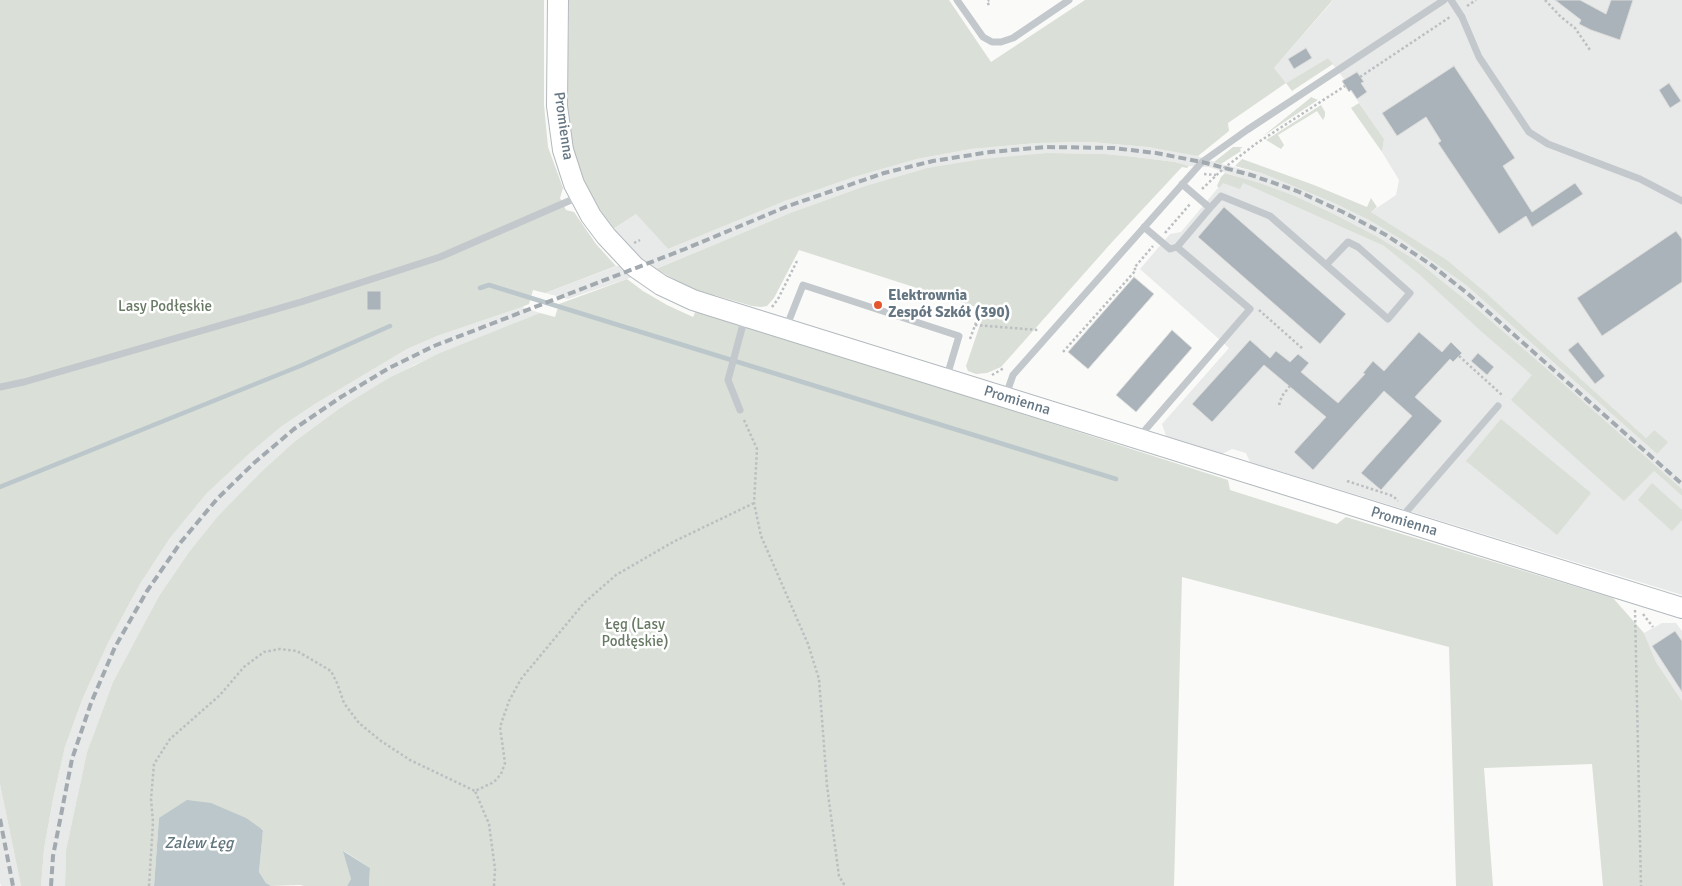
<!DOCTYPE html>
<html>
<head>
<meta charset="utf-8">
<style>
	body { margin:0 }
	canvas { display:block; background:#fafaf8 }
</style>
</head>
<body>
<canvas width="1682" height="886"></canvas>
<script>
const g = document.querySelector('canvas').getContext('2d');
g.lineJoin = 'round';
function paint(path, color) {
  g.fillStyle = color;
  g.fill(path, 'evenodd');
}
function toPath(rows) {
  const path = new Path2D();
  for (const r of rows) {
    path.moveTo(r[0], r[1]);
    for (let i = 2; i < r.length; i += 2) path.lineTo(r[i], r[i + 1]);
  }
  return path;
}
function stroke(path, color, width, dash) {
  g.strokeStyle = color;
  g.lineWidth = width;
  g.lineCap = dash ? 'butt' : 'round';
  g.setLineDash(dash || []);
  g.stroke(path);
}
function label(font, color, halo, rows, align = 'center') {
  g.font = font + ' Signika,sans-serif';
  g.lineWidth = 5;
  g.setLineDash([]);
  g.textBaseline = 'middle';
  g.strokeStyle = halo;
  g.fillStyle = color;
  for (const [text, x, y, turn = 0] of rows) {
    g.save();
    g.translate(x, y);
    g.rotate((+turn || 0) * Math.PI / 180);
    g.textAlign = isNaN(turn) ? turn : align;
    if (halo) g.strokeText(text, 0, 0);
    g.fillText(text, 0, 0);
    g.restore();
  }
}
paint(toPath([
	[1331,0,1682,0,1682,489,1476,308,1417,261,1378,237,1334,214,1295,196,1209,167,1189,166,1175,162,1135,157,1105,154,1047,153,927,168,865,186,790,213,656,269,568,299,545,293,641,257,631,250,613,229,636,214,668,249,785,201,854,177,917,159,971,149,1037,143,1091,142,1148,147,1191,154,1221,164,1264,174,1334,203,1369,220,1402,240,1466,285,1657,454,1654,430,1646,438,1484,291,1447,260,1371,212,1396,195,1399,180,1382,152,1384,139,1351,91,1349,92,1342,81,1344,79,1328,58,1286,83,1274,68,1332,2],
	[1223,182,1243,183,1384,246,1539,368,1682,496,1682,595,1250,462,1246,453,1232,449,1222,454,1166,436,1162,424,1229,348,1140,269,1170,234,1181,232],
	[522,307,540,313,414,365,340,408,294,442,261,472,217,517,189,552,159,596,113,682,87,752,66,850,65,886,41,886,44,849,53,799,65,747,82,700,108,643,140,584,170,538,207,493,251,452,282,426,315,404,407,349,437,336],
	[1662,623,1676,623,1682,631,1682,701,1656,662,1644,633],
	[0,784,21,886,1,886,0,883]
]), '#e8e9e9');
paint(toPath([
	[0,0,544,0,544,105,548,147,563,188,560,198,566,210,574,212,596,244,616,266,545,293,533,290,529,304,522,307,437,336,407,349,315,404,282,426,251,452,207,493,170,538,140,584,108,643,82,700,65,747,53,799,44,849,41,886,21,886,0,784],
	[569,0,949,0,991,62,1085,0,1331,0,1332,1,1274,68,1286,83,1328,58,1333,64,1292,91,1286,83,1228,123,1229,131,1198,156,1148,147,1091,142,1037,143,971,149,917,159,854,177,785,201,668,249,636,214,613,229,593,201,581,175,572,145,567,109],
	[1311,97,1318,100,1263,136,1309,99],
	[1359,103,1384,139,1382,152,1351,108],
	[1321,105,1325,112,1325,116,1323,120,1317,111,1278,135,1284,145,1281,149,1266,140],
	[1233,147,1243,147,1240,149,1241,151,1221,164,1214,162],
	[1047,153,1105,154,1135,157,1175,162,1189,166,1187,168,1182,167,1113,241,1001,367,987,373,976,374,968,371,966,366,985,310,799,250,774,298,767,306,761,307,752,306,714,295,710,296,690,288,656,269,790,213,865,186,927,168,983,159],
	[1242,159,1314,185,1367,207,1371,198,1377,207,1371,212,1447,260,1484,291,1646,438,1654,430,1668,442,1657,454,1466,285,1402,240,1369,220,1334,203,1264,174,1235,166],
	[1225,173,1259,183,1295,196,1334,214,1378,237,1417,261,1476,308,1542,365,1682,489,1682,496,1654,471,1624,501,1511,400,1532,375,1482,332,1420,275,1384,246,1243,183,1240,189,1223,183,1219,188,1217,186,1221,177],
	[627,279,643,291,667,305,693,317,696,310,954,392,1228,480,1230,490,1337,524,1346,517,1613,598,1644,633,1656,662,1682,701,1682,886,1603,886,1592,764,1484,768,1493,886,1456,886,1449,647,1182,577,1174,886,369,886,370,868,344,851,351,879,347,886,304,886,300,885,271,886,266,883,259,872,263,829,159,818,154,886,65,886,66,850,87,752,113,682,159,596,189,552,217,517,261,472,294,442,340,408,389,378,440,353,540,313,555,317,559,304],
	[1501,419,1591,493,1557,535,1466,461],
	[1652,483,1682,510,1682,520,1672,531,1638,500]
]), '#dadfd7');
paint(toPath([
	[187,800,211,803,246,818,263,830,259,872,266,883,271,886,154,886,159,818],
	[343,851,370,868,369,886,347,886,351,879]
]), '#bbc7cb');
stroke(toPath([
	[480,288,489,285,1116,479],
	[0,487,300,366,390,326]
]), '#bbc7cb', 4.5);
const building = toPath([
	[1555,0,1580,0,1606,14,1611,0,1633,0,1620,40,1591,30,1579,24,1581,20,1555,0],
	[1306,48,1312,58,1294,69,1288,59,1306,48],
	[1454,66,1515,158,1503,166,1532,212,1575,183,1583,194,1532,227,1526,216,1499,234,1438,143,1441,141,1426,117,1397,136,1382,113,1454,66],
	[1357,72,1364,82,1361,83,1367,92,1357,99,1351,90,1349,92,1342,81,1357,72],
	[1669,83,1681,101,1670,108,1659,90,1669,83],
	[1224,207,1346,314,1320,344,1198,237,1224,207],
	[1676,231,1682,239,1682,282,1602,336,1577,298,1676,231],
	[1134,277,1154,294,1088,369,1068,352,1134,277],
	[367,291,381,291,381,310,367,310,367,291],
	[1172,330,1192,348,1136,412,1116,395,1172,330],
	[1419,332,1442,352,1451,342,1462,353,1453,362,1450,359,1415,397,1442,421,1381,490,1361,473,1412,416,1384,391,1313,470,1294,452,1326,417,1264,365,1212,422,1192,404,1250,340,1270,358,1276,351,1290,362,1298,354,1309,363,1301,372,1338,403,1365,374,1363,373,1373,361,1384,371,1419,332],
	[1578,342,1605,376,1595,384,1568,350,1578,342],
	[1478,353,1494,367,1487,375,1471,361,1478,353],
	[1675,631,1682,641,1682,692,1652,646,1675,631]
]);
paint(building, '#aab3b9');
stroke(building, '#dcdcda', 1);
const secondary = toPath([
	[558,0,557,106,563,150,574,184,591,216,606,236,635,267,661,285,693,300,712,306,1682,608]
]);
stroke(secondary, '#b3babf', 22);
stroke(toPath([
	[1545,0,1561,17,1575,28,1590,50],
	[989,5,987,2,989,0],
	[1467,6,1476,0],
	[1360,77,1450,17],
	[1204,174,1216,175],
	[1202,189,1224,168,1257,143,1345,86],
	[1165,233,1191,203],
	[634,243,640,240],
	[772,307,778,299,798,259],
	[1259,310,1303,349],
	[975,325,1038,330],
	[970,339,978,317],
	[1063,352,1136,270,1134,268,1153,246],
	[1459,356,1502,395],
	[992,375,1004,368],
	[1279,405,1282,396,1290,386],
	[744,420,757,449,754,503,761,536,808,644,819,679,827,786,839,876,845,886],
	[1347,481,1393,496,1398,501],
	[1635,610,1641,886],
	[1643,614,1653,627],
	[149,886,153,822,151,799,154,764,170,739,220,695,244,667,264,652,280,649,297,651,331,671,337,683,344,703,359,723,381,741,410,760,475,791],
	[494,886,495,869,489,824,475,791,494,782,501,774,505,763,500,727,509,701,521,679,584,603,616,575,673,542,754,503]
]), '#bbbfc2', 2.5, [2.5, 2.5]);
stroke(toPath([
	[957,0,983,37,992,42,1001,42,1013,38,1069,0],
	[1451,0,1462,17,1479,57,1529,132,1548,144,1640,179,1682,201],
	[1182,184,1210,208,1221,196,1270,216,1388,319,1410,293,1358,247,1348,242,1326,265],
	[1177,247,1210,208],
	[786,328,803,285,959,336,947,376],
	[0,387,24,382,301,302,440,257,578,197],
	[1006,395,1013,375,1202,162,1247,130,1444,0],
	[740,410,728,380,745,317],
	[1139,437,1250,309,1177,247,1170,249,1144,227],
	[1404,519,1407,511,1498,406]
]), '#c3c8cc', 7);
stroke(secondary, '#fff', 20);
stroke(toPath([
	[0,819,13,886],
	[51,886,53,856,72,759,91,703,115,647,147,591,181,542,217,499,254,463,294,429,341,397,389,368,434,346,685,249,788,206,884,173,933,161,990,152,1046,147,1113,148,1156,153,1202,162,1251,175,1297,191,1343,212,1386,235,1430,264,1467,293,1682,484]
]), '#a2aab0', 4, [8, 4]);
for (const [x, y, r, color] of [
	[878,305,5,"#e4572e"]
]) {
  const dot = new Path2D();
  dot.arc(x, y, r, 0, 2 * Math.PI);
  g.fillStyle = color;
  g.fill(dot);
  stroke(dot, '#fff', 2);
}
label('15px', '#657683', '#fff', [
	["Promienna",563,126,82],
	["Promienna",1017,401,17],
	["Promienna",1404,522,17]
]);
label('bold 15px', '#657683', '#fff', [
	["Elektrownia",888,296],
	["Zespół Szkół (390)",888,313]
], 'left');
label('15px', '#687a64', '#fff', [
	["Lasy Podłęskie",165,307],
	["Łęg (Lasy",635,625],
	["Podłęskie)",635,642]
]);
label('italic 16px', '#60757c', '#fff', [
	["Zalew Łęg",199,844]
]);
</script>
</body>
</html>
